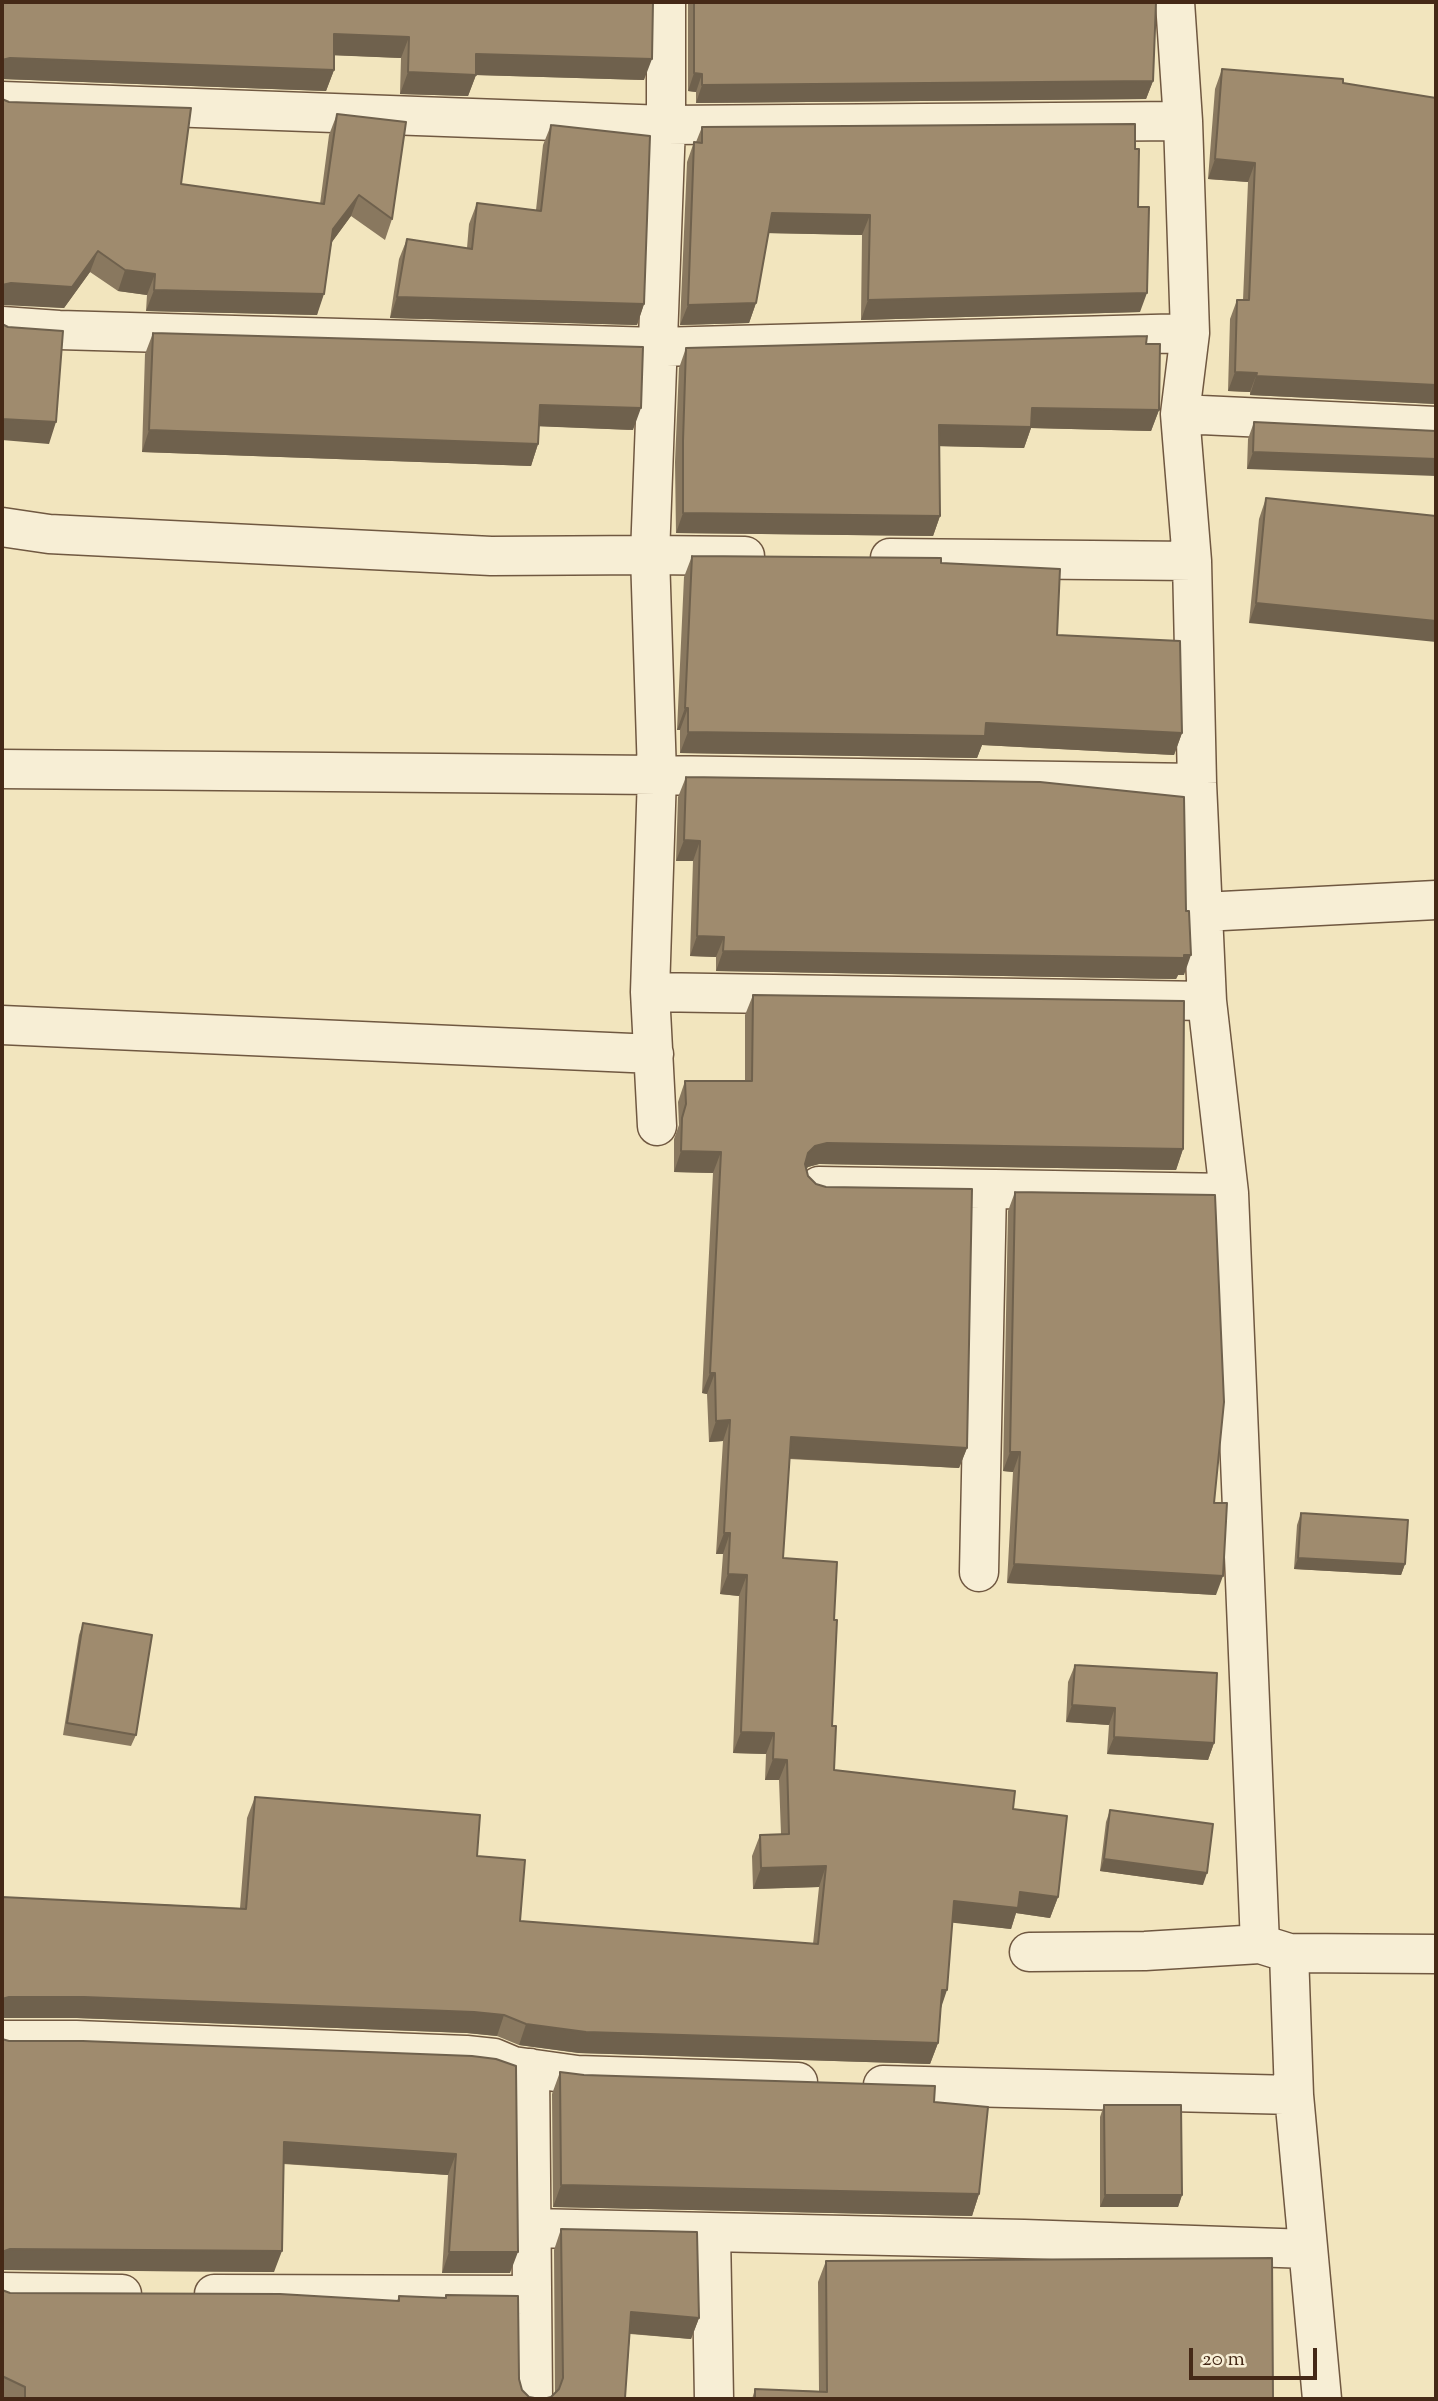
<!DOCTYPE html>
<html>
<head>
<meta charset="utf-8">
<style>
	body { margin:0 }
	#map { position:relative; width:1438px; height:2401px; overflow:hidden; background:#f2e5be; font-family:"Sorts Mill Goudy",serif }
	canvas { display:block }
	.frame { position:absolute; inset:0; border:4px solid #452917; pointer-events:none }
	.scale { position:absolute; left:1189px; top:2348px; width:128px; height:32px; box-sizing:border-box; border:4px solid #452917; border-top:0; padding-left:9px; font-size:21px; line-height:24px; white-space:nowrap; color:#452917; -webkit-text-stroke:5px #f7eed5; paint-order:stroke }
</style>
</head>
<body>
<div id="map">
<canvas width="1438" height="2401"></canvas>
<div class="frame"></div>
<div class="scale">20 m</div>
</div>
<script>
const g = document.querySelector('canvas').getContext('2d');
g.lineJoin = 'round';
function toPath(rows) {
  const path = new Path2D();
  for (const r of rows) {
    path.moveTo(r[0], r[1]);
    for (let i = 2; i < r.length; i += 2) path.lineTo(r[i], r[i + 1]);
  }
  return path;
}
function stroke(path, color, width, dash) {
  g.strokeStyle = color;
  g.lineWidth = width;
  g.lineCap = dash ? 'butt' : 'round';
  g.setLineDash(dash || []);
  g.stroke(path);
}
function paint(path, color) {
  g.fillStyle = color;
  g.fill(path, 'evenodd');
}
const minor = toPath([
	[1175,2,1183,121,1190,333,1180,414,1192,561,1197,783,1207,1001,1229,1193,1260,1944],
	[2,101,666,125,1183,121],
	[2,326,59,330,657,347,1190,333],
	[1180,414,1436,426],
	[2,527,49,534,491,556,650,555,666,125,666,2],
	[890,558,1192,561],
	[2,769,657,775,1197,783],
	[1203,912,1436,900],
	[650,992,1207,1001],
	[2,1025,654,1054],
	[657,1126,650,992,657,775,650,555,745,556],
	[819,1186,1229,1193],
	[979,1572,987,1189],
	[1029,1952,1145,1951,1260,1944,1289,1953,1436,1954],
	[1289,1953,1294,2095,1322,2399],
	[2,2040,76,2040,466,2055,494,2058,513,2066,577,2075,798,2082],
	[530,2068,533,2399],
	[883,2085,1294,2095],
	[531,2228,1024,2239,1308,2249],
	[711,2233,714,2399],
	[2,2292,122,2294],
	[214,2294,532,2295]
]);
stroke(minor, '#705841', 41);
stroke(minor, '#f7eed5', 38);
paint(toPath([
	[2,2,653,2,644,80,476,75,468,96,400,94,401,58,334,55,334,70,326,91,2,79],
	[688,2,1156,2,1153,81,1146,99,696,103,696,92,688,91],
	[1222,69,1343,83,1436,98,1436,404,1250,395,1250,392,1228,391,1230,319,1237,300,1243,300,1248,182,1208,179,1215,89],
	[337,114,392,219,385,240,351,216,332,242,317,315,146,311,147,295,118,291,90,272,64,308,4,304,181,184,320,204,329,135],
	[551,125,644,304,637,325,390,318,399,259,407,239,467,248,469,224,477,203,536,210,543,145],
	[702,127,1135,149,1138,207,1140,312,861,320,862,235,768,233,756,303,749,323,680,325,687,162,694,142,696,142],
	[153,333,633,430,539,426,538,444,531,466,142,452,145,354],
	[1146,344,1159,410,1151,431,1031,428,1024,448,940,446,940,516,933,536,676,533,675,462,679,368,686,348],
	[1254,422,1436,431,1247,469,1248,439],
	[1266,498,1436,516,1249,623,1259,519],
	[692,556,941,563,1057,635,1182,733,1174,755,982,745,977,758,680,753,680,730,677,730,684,577],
	[686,777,1184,975,1178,975,1176,979,716,971,716,957,690,956,693,861,676,861,678,797],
	[753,995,1183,1149,1176,1170,819,1164,808,1167,806,1169,808,1176,967,1448,959,1468,789,1459,783,1558,834,1620,832,1726,834,1770,1013,1809,1058,1897,1050,1918,1016,1913,1011,1929,952,1922,941,2008,938,2043,930,2064,579,2053,519,2045,497,2036,467,2033,77,2018,2,2018,2,1897,240,1908,247,1818,255,1797,477,1856,520,1921,813,1944,819,1887,753,1889,752,1856,760,1835,781,1834,779,1780,765,1780,766,1754,733,1753,739,1596,720,1594,723,1554,716,1554,723,1441,709,1442,707,1394,702,1393,713,1173,674,1172,674,1139,679,1125,678,1102,685,1081,745,1081,745,1015],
	[1015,1192,1214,1503,1216,1595,1007,1583,1013,1472,1003,1471,1008,1211],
	[1301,1513,1405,1564,1401,1575,1294,1569,1297,1525],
	[83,1623,136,1735,131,1746,63,1735,79,1635],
	[1075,1665,1214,1743,1208,1760,1107,1754,1109,1725,1066,1722,1068,1682],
	[1110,1810,1203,1885,1100,1871,1106,1822],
	[2,2039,9,2041,472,2056,510,2273,442,2273,448,2175,283,2164,274,2272,2,2270],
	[560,2072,584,2075,934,2102,979,2194,972,2216,553,2207,552,2094],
	[1104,2105,1182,2195,1178,2207,1100,2207,1100,2117],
	[561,2229,699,2318,691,2339,630,2334,625,2398,551,2397,555,2394,554,2250],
	[826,2261,1273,2399,752,2399,755,2389,819,2391,818,2282],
	[2,2290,10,2293,397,2301,399,2296,445,2298,446,2295,519,2379,522,2390,529,2397,540,2399,2,2399]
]), '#89785f');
paint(toPath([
	[334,34,409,37,401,58,327,55],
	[476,54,652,59,644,80,476,75,468,96,400,94,408,72],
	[10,58,334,70,326,91,2,79,2,60],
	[694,73,702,74,696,92,688,91],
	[1153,81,1146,99,696,103,702,85],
	[1215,159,1255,163,1248,182,1208,179],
	[359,195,351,216,326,250,333,229],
	[772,213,870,215,862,235,764,233],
	[98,251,90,272,64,308,2,305,2,285],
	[125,270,155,274,147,295,118,291],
	[154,290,324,294,317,315,146,311],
	[1147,293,1140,312,861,320,868,300],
	[397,297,644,304,637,325,390,318],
	[756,303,749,323,680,325,688,305],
	[1235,372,1257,373,1250,392,1228,391],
	[1256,376,1436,385,1436,404,1250,395],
	[540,405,641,408,633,430,532,426],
	[1032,408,1159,410,1151,431,1031,428,1024,448,932,446,939,425],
	[2,419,56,422,49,444,2,440],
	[149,430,538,444,531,466,142,452],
	[1253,452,1436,459,1436,476,1247,469],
	[683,513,940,516,933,536,676,533],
	[1256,603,1436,621,1436,642,1249,623],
	[685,708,688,708,680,730,677,730],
	[986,723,1182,733,1174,755,982,745,977,758,680,753,688,732],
	[684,840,700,841,693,861,676,861],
	[697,936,724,937,716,957,690,956],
	[723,951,1184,955,1191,955,1184,975,1178,975,1176,979,716,971],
	[827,1143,1183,1149,1176,1170,819,1164,808,1167,801,1174,808,1153,815,1146],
	[681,1151,721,1152,713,1173,674,1172],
	[710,1373,715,1373,707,1394,702,1393],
	[730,1420,723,1441,709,1442,716,1421],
	[791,1437,967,1448,959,1468,783,1458],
	[1010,1452,1020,1452,1013,1472,1003,1471],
	[724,1533,730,1533,723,1554,716,1554],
	[1298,1558,1405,1564,1401,1575,1294,1569],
	[1014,1564,1223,1576,1216,1595,1007,1583],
	[728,1574,747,1575,739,1596,720,1594],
	[1072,1705,1115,1708,1109,1725,1066,1722],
	[741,1732,774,1733,766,1754,733,1753],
	[1114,1737,1214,1743,1208,1760,1107,1754],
	[773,1759,787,1760,779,1780,765,1780],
	[1104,1859,1207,1873,1203,1885,1100,1871],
	[826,1866,819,1887,753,1889,761,1868],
	[1020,1892,1058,1897,1050,1918,1016,1913,1011,1929,946,1922,954,1901],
	[942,1990,947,1990,940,2011],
	[9,1997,84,1997,474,2012,504,2015,497,2036,467,2033,77,2018,2,2018,2,1999],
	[526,2024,938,2043,930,2064,579,2053,519,2045],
	[284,2142,456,2154,448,2175,276,2163],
	[561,2185,979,2194,972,2216,553,2207],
	[1105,2195,1182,2195,1178,2207,1100,2207],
	[10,2249,282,2251,274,2272,2,2270,2,2252],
	[449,2252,518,2252,510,2273,442,2273],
	[631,2312,699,2318,691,2339,624,2333]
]), '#6f614d');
const building = toPath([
	[2,2,653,2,652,59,476,54,476,75,408,72,409,37,334,34,334,70,10,58,2,60,2,2],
	[694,2,1156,2,1153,81,702,85,702,74,694,73,694,2],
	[1222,69,1343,79,1343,83,1436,98,1436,385,1256,376,1257,373,1235,372,1237,300,1249,300,1255,163,1215,159,1222,69],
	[2,99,9,102,191,108,181,184,324,204,337,114,406,122,392,219,359,195,333,229,324,294,154,290,155,274,125,270,98,251,72,287,11,283,2,285,2,99],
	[1135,124,1135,149,1139,149,1138,207,1149,207,1147,293,868,300,870,215,772,213,756,303,688,305,694,142,702,143,702,127,1135,124],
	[551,125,650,136,644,304,397,297,407,239,472,249,477,203,541,211,551,125],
	[2,324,8,327,63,331,56,422,2,419,2,324],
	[153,333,643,347,641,408,540,405,538,444,149,430,153,333],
	[1147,336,1146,344,1160,344,1159,410,1032,408,1031,427,939,425,940,516,683,513,683,441,686,348,1147,336],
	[1254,422,1436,431,1436,459,1253,452,1254,422],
	[1266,498,1436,516,1436,621,1256,603,1266,498],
	[692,556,941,558,941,563,1060,569,1057,635,1180,641,1182,733,986,723,985,736,688,732,688,708,685,708,692,556],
	[686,777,1040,782,1184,797,1186,911,1189,911,1191,955,1184,955,1184,958,723,951,724,937,697,936,700,841,684,840,686,777],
	[753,995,1184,1001,1183,1149,827,1143,815,1146,808,1153,805,1164,808,1176,816,1184,826,1187,972,1189,967,1448,791,1437,783,1558,837,1562,834,1620,837,1620,832,1726,836,1726,834,1770,1015,1791,1013,1809,1067,1816,1058,1897,1020,1892,1018,1908,954,1901,947,1990,942,1990,938,2043,586,2032,526,2024,504,2015,474,2012,84,1997,9,1997,2,1999,2,1897,246,1909,255,1797,480,1815,477,1856,525,1860,520,1921,818,1944,826,1866,761,1868,760,1835,789,1834,787,1760,773,1759,774,1733,741,1732,747,1575,728,1574,730,1533,724,1533,730,1420,716,1421,715,1373,710,1373,721,1152,681,1151,682,1118,686,1104,685,1081,752,1081,753,995],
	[1015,1192,1215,1195,1224,1402,1214,1503,1227,1503,1223,1576,1014,1564,1020,1452,1010,1452,1015,1192],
	[1301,1513,1408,1520,1405,1564,1298,1558,1301,1513],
	[83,1623,152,1635,136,1735,67,1723,83,1623],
	[1075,1665,1217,1673,1214,1743,1114,1737,1115,1708,1072,1705,1075,1665],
	[1110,1810,1213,1824,1207,1873,1104,1859,1110,1810],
	[2,2039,9,2041,83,2041,472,2056,496,2059,516,2066,518,2252,449,2252,456,2154,284,2142,282,2251,10,2249,2,2252,2,2039],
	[560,2072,584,2075,935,2086,934,2102,988,2107,979,2194,561,2185,560,2072],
	[1104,2105,1181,2105,1182,2195,1105,2195,1104,2105],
	[561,2229,697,2232,699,2318,631,2312,625,2398,671,2399,543,2399,551,2397,559,2389,563,2378,561,2229],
	[1272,2258,1273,2399,755,2399,755,2389,827,2392,826,2261,1272,2258],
	[2,2290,10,2293,280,2294,399,2301,399,2296,446,2298,446,2295,518,2296,519,2379,522,2390,529,2397,540,2399,25,2399,25,2387,2,2376,2,2290]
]);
paint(building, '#9f8b6e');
stroke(building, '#6f614d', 2);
</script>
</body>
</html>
